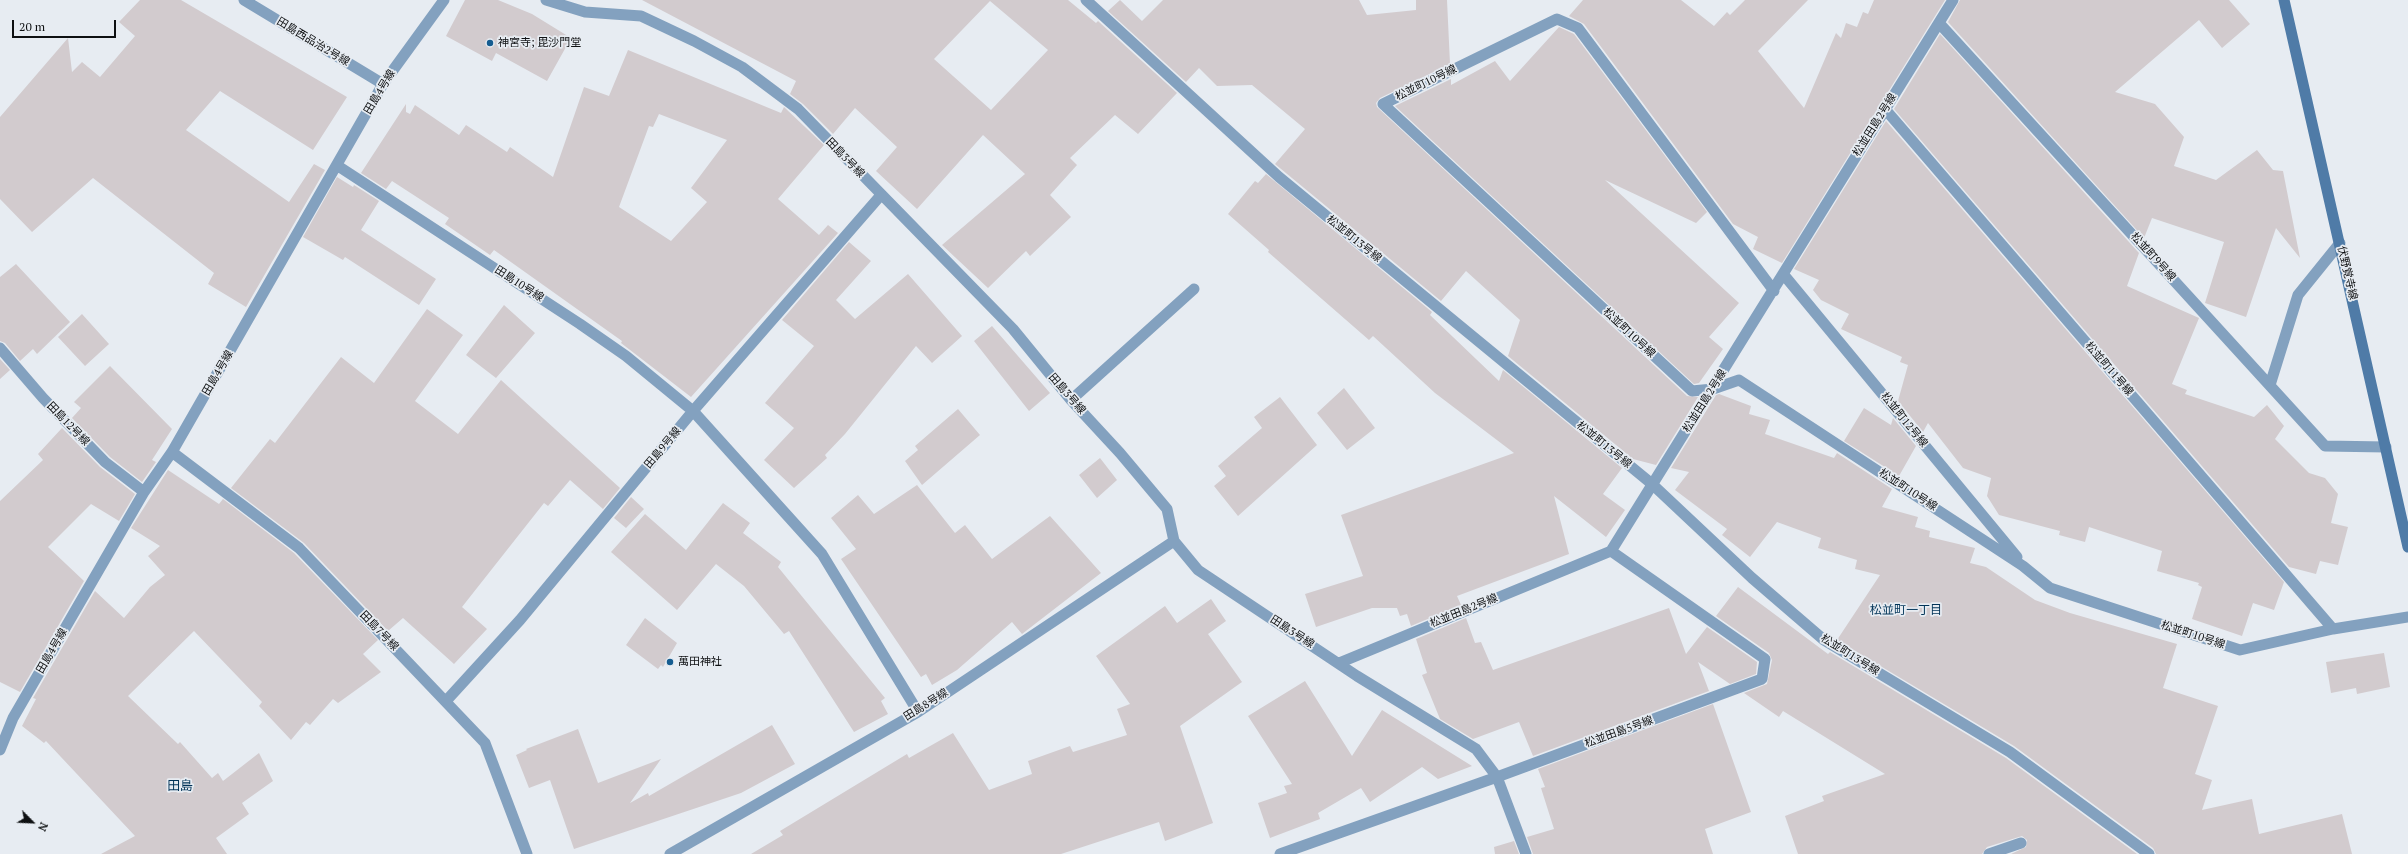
<!DOCTYPE html>
<html>
<head>
<meta charset="utf-8">
<style>
	body { margin:0 }
	#map { position:relative; width:2408px; height:854px; overflow:hidden; background:#e7ecf2; font-family:"PT Serif",serif }
	canvas { display:block }
	.north { position:absolute; left:12px; top:802px; width:40px; height:40px; -webkit-text-stroke:3px #e7ecf2; paint-order:stroke; rotate:114deg; font-size:11px; font-weight:700; line-height:16px; text-align:center; color:#0e1012 }
	.north::after { content:''; display:block; margin:auto; width:14px; height:18px; background:#0e1012; clip-path:polygon(50% 0,100% 100%,50% 72%,0 100%) }
	.scale { position:absolute; left:12px; top:20px; width:104px; height:18px; box-sizing:border-box; border:2px solid #0e1012; border-top:0; padding-left:5px; font-size:12px; line-height:14px; white-space:nowrap; color:#0e1012; -webkit-text-stroke:3px #e7ecf2; paint-order:stroke }
</style>
</head>
<body>
<div id="map">
<canvas width="2408" height="854"></canvas>
<div class="north">N</div>
<div class="scale">20 m</div>
</div>
<script>
const g = document.querySelector('canvas').getContext('2d');
g.lineJoin = 'round';
function paint(path, color) {
  g.fillStyle = color;
  g.fill(path, 'evenodd');
}
function toPath(rows) {
  const path = new Path2D();
  for (const r of rows) {
    path.moveTo(r[0], r[1]);
    for (let i = 2; i < r.length; i += 2) path.lineTo(r[i], r[i + 1]);
  }
  return path;
}
function stroke(path, color, width, dash) {
  g.strokeStyle = color;
  g.lineWidth = width;
  g.lineCap = dash ? 'butt' : 'round';
  g.setLineDash(dash || []);
  g.stroke(path);
}
function label(font, color, halo, rows, align = 'center') {
  g.font = font + ' "PT Serif","Noto Sans JP",serif';
  g.lineWidth = 3.5;
  g.setLineDash([]);
  g.textBaseline = 'middle';
  g.strokeStyle = halo;
  g.fillStyle = color;
  for (const [text, x, y, turn = 0] of rows) {
    g.save();
    g.translate(x, y);
    g.rotate((+turn || 0) * Math.PI / 180);
    g.textAlign = isNaN(turn) ? turn : align;
    if (halo) g.strokeText(text, 0, 0);
    g.fillText(text, 0, 0);
    g.restore();
  }
}
paint(toPath([
	[140,0,181,0,347,97,313,150,220,91,186,130,289,202,314,164,325,170,246,307,208,284,214,273,93,178,32,232,0,199,0,117,68,38,72,72,82,62,100,77,135,36,119,22],
	[465,0,498,0,532,14,571,38,547,81,496,53,492,61,446,36],
	[642,0,1068,0,1096,23,1098,21,1177,93,1138,134,1115,115,1070,158,1077,165,1050,195,1071,217,1030,256,1026,251,988,288,942,245,1025,174,983,135,917,209,876,171,897,147,855,108,833,134,803,104,790,94,796,81],
	[990,1,1048,50,991,110,934,59],
	[1120,0,1142,21,1163,0,1359,0,1367,15,1416,10,1416,0,1447,0,1450,64,1380,98,1376,103,1377,107,1687,396,1698,397,1656,465,1633,459,1508,356,1520,320,1466,271,1441,301,1275,164,1305,129,1252,85,1217,86,1199,68,1186,82,1108,11],
	[1583,0,1681,0,1714,26,1727,12,1730,15,1745,0,1808,0,1758,51,1804,108,1836,33,1841,38,1846,23,1857,27,1863,12,1868,14,1874,0,1945,0,1782,263,1753,249,1758,237,1733,224,1584,24,1569,16],
	[1960,0,2229,0,2250,24,2222,48,2199,20,2115,92,2155,104,2184,137,2174,166,2216,180,2257,150,2273,170,2283,171,2300,258,2276,228,2246,317,2205,303,2224,242,2152,218,2144,238,1948,22],
	[1559,27,1574,34,1707,212,1696,223,1605,180,1739,303,1709,337,1723,349,1699,383,1694,384,1395,106,1451,79,1451,85,1495,61,1510,81],
	[1940,34,2139,253,2127,286,2199,318,2172,384,2187,390,2185,394,2254,417,2267,405,2284,426,2275,439,2309,473,2325,478,2338,494,2331,523,2348,527,2338,565,2320,561,2316,574,2289,567,1894,109],
	[628,50,781,113,784,107,824,145,778,199,819,235,828,225,838,233,691,397,621,343,622,341,494,250,490,255,445,224,449,218,392,181,386,189,361,173,406,104,406,112,410,114,415,105,459,135,466,125,507,152,510,147,553,177,584,87,609,96],
	[659,114,727,140,691,188,707,202,671,241,619,207,649,126,653,127],
	[1886,121,2284,582,2274,610,2253,603,2242,636,2192,619,2202,587,2198,585,2199,583,2157,571,2162,551,2089,527,2085,542,2059,535,2060,531,1999,515,1987,496,1991,478,1963,468,1928,423,1923,432,1898,401,1908,365,1900,362,1902,357,1841,329,1849,314,1821,300,1813,290,1819,280,1794,269],
	[1266,174,1432,312,1430,315,1499,381,1503,370,1622,468,1603,494,1625,510,1606,537,1554,496,1569,554,1457,596,1461,605,1411,626,1407,614,1400,616,1397,608,1372,608,1316,627,1305,594,1363,576,1341,515,1514,453,1435,393,1373,336,1369,340,1268,252,1269,250,1228,214,1255,181,1258,183],
	[337,177,353,187,354,185,379,201,361,230,436,279,419,305,345,257,343,260,303,237],
	[849,242,871,261,836,300,855,319,908,274,962,336,932,363,916,346,845,434,825,455,827,458,794,488,764,460,794,428,765,403,814,346,782,320],
	[16,264,70,322,37,354,33,349,20,361,5,343,0,341,0,277],
	[504,305,535,333,496,378,466,355],
	[427,309,463,335,415,401,458,434,501,380,620,488,603,509,570,480,548,506,544,503,462,607,487,629,454,664,403,618,388,631,304,543,231,488,270,439,275,443,341,357,374,383],
	[82,314,109,344,85,366,58,337],
	[992,326,1050,393,1029,411,974,341],
	[0,359,10,370,0,379],
	[110,366,172,429,152,460,156,462,142,482,110,457,72,418,81,408,74,402],
	[1344,388,1375,428,1347,450,1317,413],
	[1719,394,1751,406,1749,414,1770,420,1765,434,1834,458,1837,453,1892,489,1882,507,1918,517,1915,527,1930,531,1929,537,1975,548,1970,563,1986,567,2035,600,2070,613,2177,644,2163,688,2218,706,2195,774,2212,780,2202,810,2252,799,2259,834,2342,814,2352,854,2156,854,2153,848,2014,746,1837,640,1880,575,1855,569,1857,560,1818,548,1821,538,1777,522,1750,557,1722,535,1727,529,1675,490,1689,472,1671,468,1716,395],
	[1280,397,1317,445,1238,516,1214,486,1226,476,1218,466,1262,428,1254,417],
	[1864,408,1891,425,1893,418,1916,446,1899,476,1844,441],
	[958,409,980,435,922,485,905,461,918,450,915,446],
	[62,428,100,467,135,494,119,521,91,504,48,547,84,581,20,692,0,682,0,501,43,460,38,454],
	[1100,458,1117,480,1097,498,1079,475],
	[168,470,219,504,223,499,294,553,378,640,363,654,381,672,338,703,333,699,310,725,306,722,291,740,259,706,262,702,194,631,128,696,178,744,180,742,212,778,218,773,223,781,259,753,273,781,242,803,249,814,216,838,227,854,101,854,135,836,46,741,44,743,22,726,36,699,33,698,95,591,124,618,150,587,165,575,148,556,160,546,131,528],
	[917,485,955,533,965,525,992,559,1050,516,1101,573,1022,634,1012,622,957,670,932,685,926,674,921,677,841,559,856,549,831,518,858,495,874,514],
	[631,497,644,509,626,528,614,518],
	[723,503,750,523,743,533,781,562,778,567,885,698,881,701,888,714,854,732,789,631,784,634,744,586,716,564,677,610,611,552,645,514,686,550],
	[1738,587,1828,654,1830,652,2006,758,2137,854,2011,854,2026,847,2027,840,2022,836,1987,847,1982,854,1798,854,1785,816,1824,801,1822,796,1885,774,1783,711,1779,717,1744,693,1767,684,1772,660,1769,653,1716,616],
	[1211,599,1226,621,1208,634,1242,682,1180,726,1213,823,1165,841,1159,822,1061,854,751,854,783,835,780,831,907,754,909,758,953,733,989,790,1032,774,1028,761,1070,746,1073,752,1127,735,1117,709,1130,704,1096,656,1165,606,1177,623],
	[1669,608,1686,654,1707,627,1757,662,1756,674,1730,684,1698,662,1709,691,1533,756,1519,722,1473,739,1440,719,1422,675,1427,673,1416,639,1466,618,1475,643,1481,642,1493,670],
	[645,618,677,643,663,667,661,665,658,669,626,645],
	[2384,653,2390,687,2357,694,2356,688,2331,693,2326,662],
	[1305,681,1352,756,1382,710,1472,766,1438,779,1422,767,1370,802,1361,788,1318,813,1320,819,1270,838,1258,803,1287,793,1284,786,1292,784,1248,716],
	[1713,704,1751,812,1705,829,1713,854,1533,854,1527,837,1554,829,1541,788,1545,787,1538,769],
	[772,725,795,764,741,793,574,849,550,780,529,788,516,755,527,750,526,749,578,729,598,783,661,759,630,803,648,793,649,796],
	[1514,841,1519,854,1495,854,1494,847]
]), '#d2cbce');
stroke(toPath([
	[244,0,383,84],
	[546,0,585,12,641,16,694,41,742,67,798,109,1013,329,1071,400,1120,453,1167,509,1174,541,1198,570,1357,676,1476,749,1497,777,1526,854],
	[1086,0,1279,177,1652,484,1752,578,1824,640,2010,752,2149,854],
	[1939,23,2325,446,2386,447],
	[1885,109,2333,629],
	[338,166,580,324,626,356,693,411,822,554,918,712],
	[1784,275,2017,557],
	[1774,291,1578,28,1557,19,1383,104,1692,391,1713,389,1739,380,2023,566,2050,588,2240,650,2333,629,2408,617],
	[0,348,43,398,105,462,144,492],
	[2270,385,2298,295,2340,243],
	[1071,400,1194,289],
	[172,452,299,548,485,743,527,854],
	[1339,663,1611,551,1953,0],
	[446,701,520,620,693,411,881,195],
	[0,750,13,718,144,492,172,452,383,84,444,0],
	[670,854,918,712,1174,541],
	[1280,854,1497,777,1762,679,1765,659,1611,551],
	[1989,854,2021,843]
]), '#83a1bf', 11);
stroke(toPath([
	[2284,0,2408,547]
]), '#4f7ba7', 11);
for (const [x, y, r, color] of [
	[490,43,4,"#155c90"],
	[670,662,4,"#155c90"]
]) {
  const dot = new Path2D();
  dot.arc(x, y, r, 0, 2 * Math.PI);
  g.fillStyle = color;
  g.fill(dot);
  stroke(dot, '#e7ecf2', 1.5);
}
label('11px', '#0e1012', '#e7ecf2', [
	["田島西品治2号線",313,42,31],
	["松並町10号線",1426,83,-26],
	["田島4号線",380,92,-59],
	["松並田島2号線",1875,125,-58],
	["田島3号線",845,158,46],
	["松並町13号線",1354,239,39],
	["松並町9号線",2153,257,48],
	["伏野覚寺線",2347,273,77],
	["田島10号線",519,284,33],
	["松並町10号線",1629,333,43],
	["松並町11号線",2109,369,49],
	["田島4号線",218,373,-60],
	["田島3号線",1067,394,49],
	["松並田島2号線",1705,401,-58],
	["松並町12号線",1904,420,51],
	["田島12号線",68,424,46],
	["松並町13号線",1604,445,39],
	["田島9号線",663,448,-50],
	["松並町10号線",1908,490,33],
	["松並田島2号線",1464,611,-22],
	["田島7号線",379,631,46],
	["田島3号線",1292,632,33],
	["松並町10号線",2193,635,18],
	["田島4号線",52,651,-60],
	["松並町13号線",1850,655,32],
	["田島8号線",926,705,-32],
	["松並田島5号線",1619,732,-20]
]);
label('11px', '#0e1012', '#e7ecf2', [
	["神宮寺; 毘沙門堂",498,43],
	["萬田神社",678,662]
], 'left');
label('12px', '#013357', '#e7ecf2', [
	["松並町一丁目",1906,611]
]);
label('13px', '#013357', '#e7ecf2', [
	["田島",180,786]
]);
</script>
</body>
</html>
